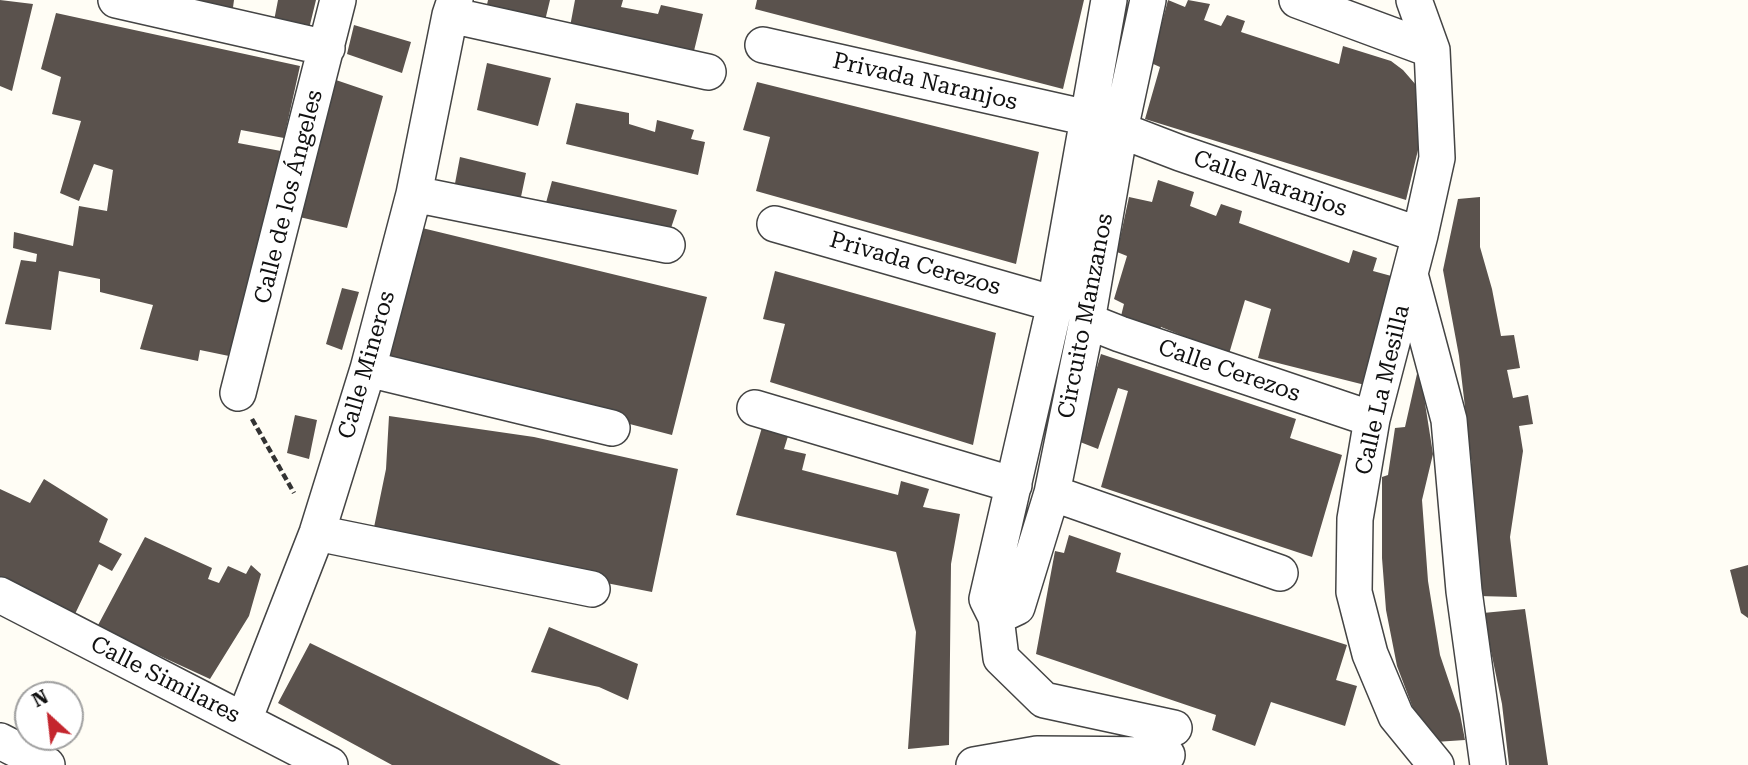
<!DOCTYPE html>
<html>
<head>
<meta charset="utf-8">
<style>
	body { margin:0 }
	#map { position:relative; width:1748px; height:765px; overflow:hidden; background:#fffdf5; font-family:"Roboto Serif",serif }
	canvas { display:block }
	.north { position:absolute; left:14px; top:681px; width:70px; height:70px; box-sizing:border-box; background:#fff; border:2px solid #a0a0a0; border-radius:50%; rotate:333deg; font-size:19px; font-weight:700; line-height:28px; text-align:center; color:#111 }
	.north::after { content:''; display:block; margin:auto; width:24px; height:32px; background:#c4262e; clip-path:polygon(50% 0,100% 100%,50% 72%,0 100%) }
</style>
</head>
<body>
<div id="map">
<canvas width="1748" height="765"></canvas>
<div class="north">N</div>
</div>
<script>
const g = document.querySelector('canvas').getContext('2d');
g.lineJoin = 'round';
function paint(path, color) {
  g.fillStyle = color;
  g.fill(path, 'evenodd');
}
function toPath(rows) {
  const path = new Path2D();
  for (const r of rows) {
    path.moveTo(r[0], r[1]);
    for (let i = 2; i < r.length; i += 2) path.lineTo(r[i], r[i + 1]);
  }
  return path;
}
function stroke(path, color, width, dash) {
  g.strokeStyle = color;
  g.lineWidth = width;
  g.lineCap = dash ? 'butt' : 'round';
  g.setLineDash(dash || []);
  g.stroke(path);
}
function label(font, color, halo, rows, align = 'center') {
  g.font = font + ' "Roboto Serif",serif';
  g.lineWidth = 7;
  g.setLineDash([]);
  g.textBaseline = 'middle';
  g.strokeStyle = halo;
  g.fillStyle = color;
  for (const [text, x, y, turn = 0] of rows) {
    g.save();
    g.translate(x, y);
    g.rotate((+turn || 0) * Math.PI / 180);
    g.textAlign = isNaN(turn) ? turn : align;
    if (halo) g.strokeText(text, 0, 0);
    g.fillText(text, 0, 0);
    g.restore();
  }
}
paint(toPath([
	[0,0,33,4,12,91,0,86],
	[183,0,234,0,232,15],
	[278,0,316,0,308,33,273,26],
	[488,0,550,0,542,33,484,18],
	[575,0,623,0,621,7,658,14,661,5,703,14,692,59,569,32],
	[757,0,1084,0,1063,89,755,9],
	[1168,0,1185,7,1188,0,1210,4,1204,20,1221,26,1227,15,1245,21,1241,32,1339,64,1343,46,1391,61,1403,70,1416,85,1422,123,1418,150,1406,200,1145,119,1160,67,1151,63],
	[56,13,300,66,284,138,241,130,238,143,281,151,259,248,229,356,200,350,198,361,140,349,153,305,100,292,100,279,59,271,51,330,5,324,21,260,36,262,37,254,13,248,14,232,73,246,79,206,107,211,113,170,94,164,79,201,60,193,81,121,52,114,61,77,41,69],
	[354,25,411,42,402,73,347,54],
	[487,63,551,78,538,126,477,110],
	[333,79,383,96,347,228,295,216],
	[757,82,1039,152,1016,264,756,191,770,137,743,130],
	[576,103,629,113,629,124,655,132,657,120,694,130,691,139,705,142,698,175,566,144],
	[460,157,526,173,518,211,453,194],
	[1158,180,1194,192,1190,206,1216,216,1221,204,1242,211,1239,223,1349,263,1353,250,1377,258,1373,271,1395,277,1365,385,1258,358,1271,309,1245,300,1226,364,1203,344,1161,327,1156,340,1119,324,1124,304,1114,299,1127,256,1117,252,1129,197,1152,202],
	[552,181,677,210,668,237,544,210],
	[1480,197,1480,247,1492,289,1501,336,1514,335,1520,368,1507,370,1513,398,1528,395,1533,424,1519,426,1523,451,1510,537,1517,597,1478,596,1471,541,1472,467,1459,356,1443,270,1458,199],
	[418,227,707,297,672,435,383,360],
	[775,271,996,333,973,445,770,382,785,324,763,319],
	[342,288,359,292,342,350,326,344],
	[1101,354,1296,419,1290,438,1342,455,1312,557,1101,487,1128,391,1118,388,1098,449,1075,440],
	[1419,365,1433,454,1422,500,1428,581,1440,655,1460,714,1465,740,1435,742,1414,711,1397,666,1386,610,1382,558,1382,477,1388,475,1395,428,1405,427],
	[295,415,317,420,309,459,287,453],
	[389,416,534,437,678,469,652,592,372,537,386,469],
	[763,424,789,433,784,449,806,454,802,470,898,495,901,481,929,489,923,507,960,514,951,564,949,745,908,749,916,632,896,552,736,515],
	[44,479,108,519,99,542,122,554,112,571,99,564,75,614,0,577,0,489,30,503],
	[1069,535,1121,553,1116,572,1347,645,1336,680,1357,686,1345,726,1271,702,1255,746,1212,730,1216,715,1036,654,1055,551,1064,553],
	[145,537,212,568,208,579,219,583,228,566,246,574,251,565,261,574,249,616,210,679,97,627],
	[1748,565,1748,618,1741,613,1730,570],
	[1525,609,1548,765,1509,765,1502,704,1483,613],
	[549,627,638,664,628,700,599,687,531,672],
	[310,643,561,765,392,765,278,703]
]), '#5a524d');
const street = toPath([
	[116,0,327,48],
	[1109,0,1055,304,987,599,996,617,1001,658,1044,700,1174,728],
	[1297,0,1432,50],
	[1414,0,1432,50,1437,158,1420,235,1372,419,1355,519,1354,592,1370,654,1396,716,1436,765],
	[450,15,708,72],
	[763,45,1088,118],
	[1120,130,1180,153,1420,235],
	[414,194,667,245],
	[775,224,1055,304],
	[1411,278,1449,420,1464,591,1488,765],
	[1087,321,1120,334,1372,419],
	[368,369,612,428],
	[238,393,338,0],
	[755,408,1014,485],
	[1052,493,1280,573],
	[317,533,592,589],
	[0,595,330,765],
	[996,617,1017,607,1052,493,1087,321,1120,130,1148,0],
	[244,720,317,533,368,369,414,194,450,15,455,0],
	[0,741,47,765],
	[974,765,1037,754,1167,755]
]);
stroke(street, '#444', 38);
stroke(toPath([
	[252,419,294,493]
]), '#333', 4.5, [7, 3.5]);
stroke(street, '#fff', 35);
label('23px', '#111', '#fff', [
	["Privada Naranjos",925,82,13],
	["Calle Naranjos",1270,184,19],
	["Calle de los Ángeles",289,197,-76],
	["Privada Cerezos",915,264,16],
	["Circuito Manzanos",1086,316,-79],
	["Calle Mineros",367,365,-74],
	["Calle Cerezos",1229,371,19],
	["Calle La Mesilla",1383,390,-77],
	["Calle Similares",165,680,27]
]);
</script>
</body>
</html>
